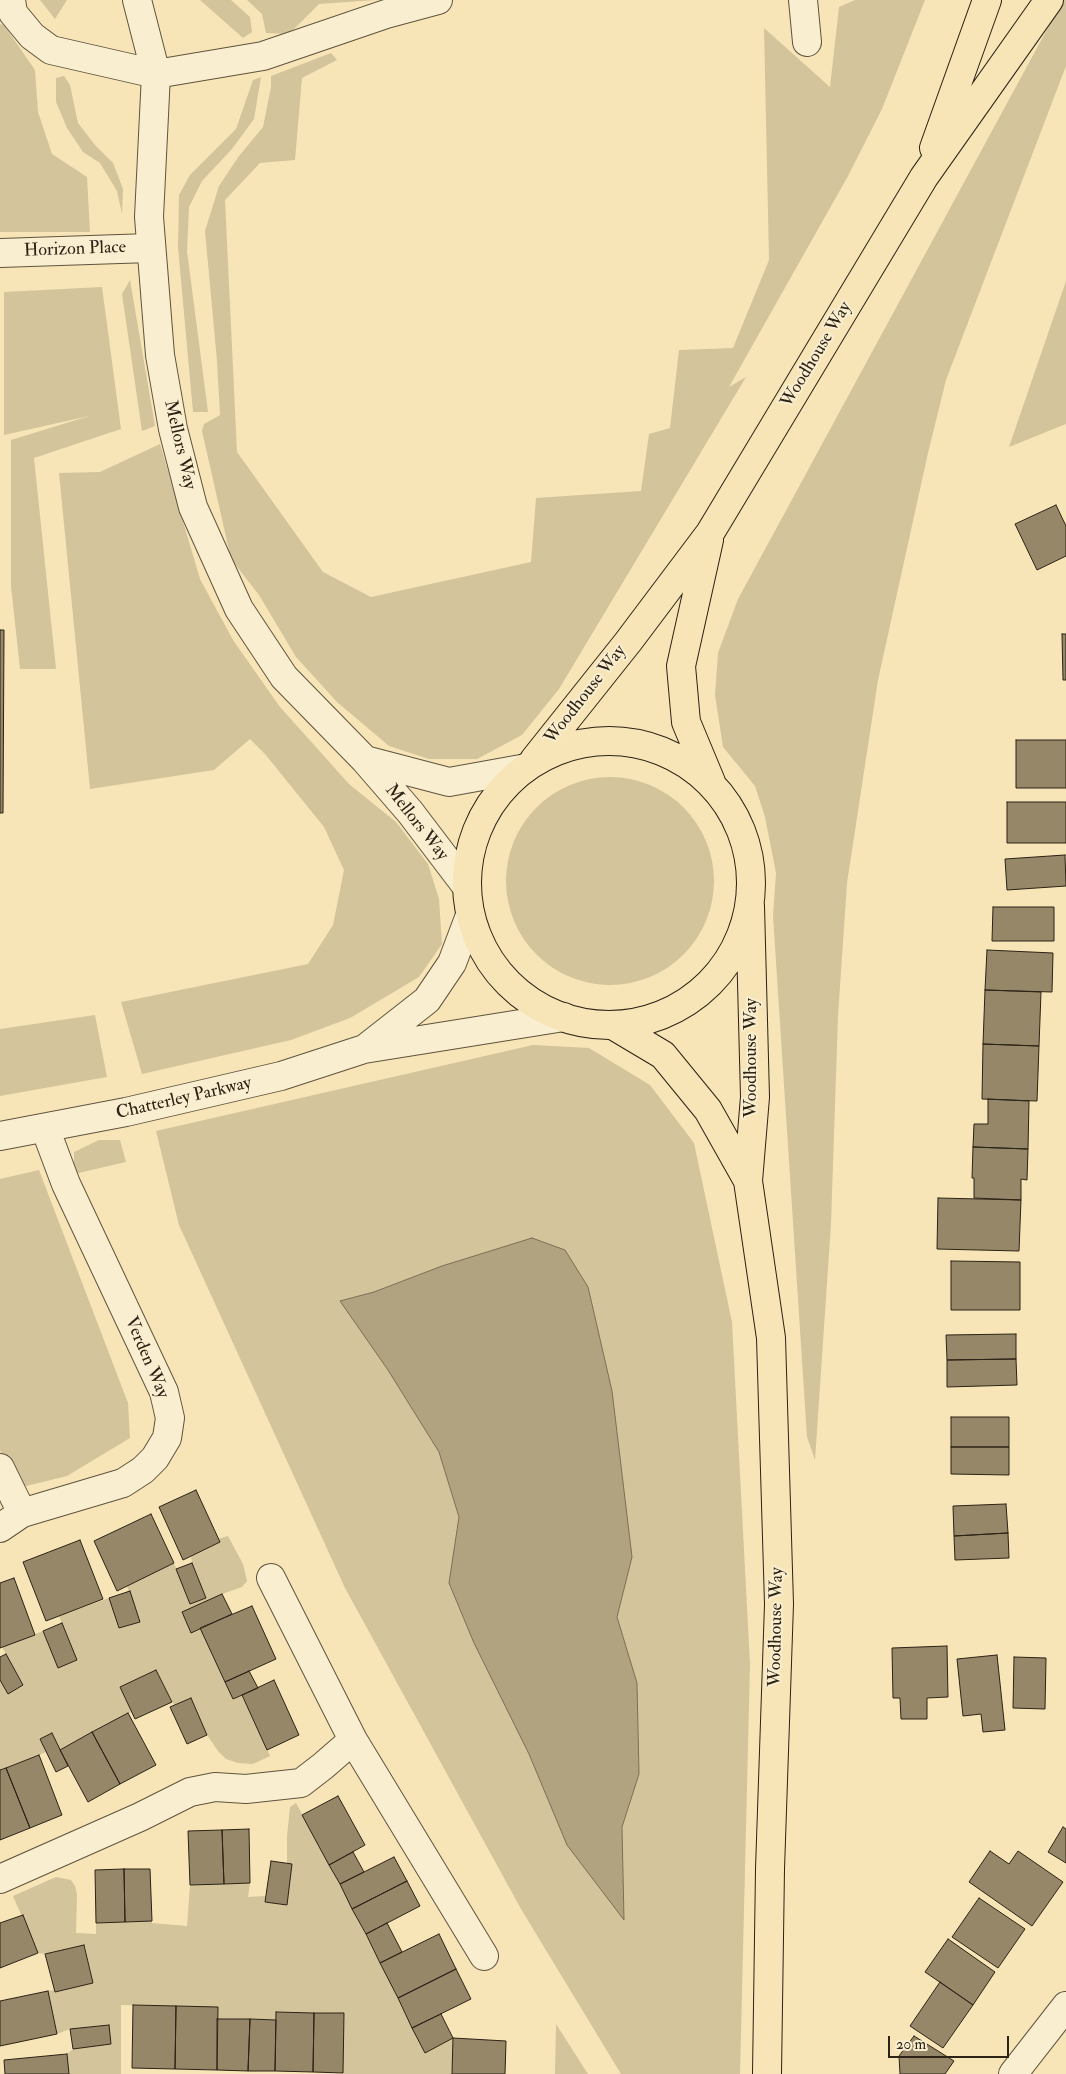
<!DOCTYPE html>
<html>
<head>
<meta charset="utf-8">
<style>
	body { margin:0 }
	#map { position:relative; width:1066px; height:2074px; overflow:hidden; background:#f7e5b7; font-family:"IM FELL Double Pica",serif }
	canvas { display:block }
	.scale { position:absolute; left:888px; top:2036px; width:121px; height:22px; box-sizing:border-box; border:2px solid #2c2215; border-top:0; padding-left:6px; font-size:15px; line-height:18px; white-space:nowrap; color:#2c2215; -webkit-text-stroke:4px #faeed0; paint-order:stroke }
</style>
</head>
<body>
<div id="map">
<canvas width="1066" height="2074"></canvas>
<div class="scale">20 m</div>
</div>
<script>
const g = document.querySelector('canvas').getContext('2d');
g.lineJoin = 'round';
function paint(path, color) {
  g.fillStyle = color;
  g.fill(path, 'evenodd');
}
function toPath(rows) {
  const path = new Path2D();
  for (const r of rows) {
    if (r.length === 3) {
      path.moveTo(r[0] + r[2], r[1]);
      path.arc(r[0], r[1], r[2], 0, 2 * Math.PI);
      continue;
    }
    path.moveTo(r[0], r[1]);
    for (let i = 2; i < r.length; i += 2) path.lineTo(r[i], r[i + 1]);
  }
  return path;
}
function stroke(path, color, width, dash) {
  g.strokeStyle = color;
  g.lineWidth = width;
  g.lineCap = dash ? 'butt' : 'round';
  g.setLineDash(dash || []);
  g.stroke(path);
}
function label(font, color, halo, rows, align = 'center') {
  g.font = font + ' "IM FELL Double Pica",serif';
  g.lineWidth = 4;
  g.setLineDash([]);
  g.textBaseline = 'middle';
  g.strokeStyle = halo;
  g.fillStyle = color;
  for (const [text, x, y, turn = 0] of rows) {
    g.save();
    g.translate(x, y);
    g.rotate((+turn || 0) * Math.PI / 180);
    g.textAlign = isNaN(turn) ? turn : align;
    if (halo) g.strokeText(text, 0, 0);
    g.fillText(text, 0, 0);
    g.restore();
  }
}
paint(toPath([
	[40,0,67,0,55,19],
	[200,0,231,0,250,17,252,32,243,38],
	[247,0,375,0,319,4,289,34,266,33,262,14],
	[855,0,925,0,882,109,848,176,729,387,746,377,559,689,522,735,477,759,429,759,389,746,337,702,296,657,259,595,231,559,202,431,204,424,220,415,217,361,205,231,219,186,239,156,263,127,271,87,271,76,331,53,337,60,302,78,295,160,260,163,225,200,237,452,323,572,371,597,531,562,536,498,641,491,649,434,670,428,679,350,733,348,769,260,764,28,830,87,839,7],
	[1063,0,1066,0,1066,66,946,380,928,453,878,680,847,883,838,1016,831,1224,815,1460,807,1437,773,916,776,873,765,817,755,786,723,747,715,695,718,653,738,599],
	[0,24,4,25,35,70,38,112,52,154,87,177,90,232,0,232],
	[64,76,70,85,78,123,95,145,113,163,123,189,122,214,117,191,100,163,83,152,67,128,56,102,56,78],
	[261,77,254,119,232,149,202,181,189,207,187,251,208,412,193,412,178,247,179,195,190,175,236,129,253,80],
	[130,280,155,426,142,431,122,294],
	[1066,281,1066,424,1009,447],
	[102,287,121,429,34,458,56,669,20,669,11,586,11,440,89,416,4,435,4,292],
	[160,444,200,579,233,640,280,707,349,784,396,822,428,864,439,899,442,944,419,977,350,1018,291,1040,142,1074,121,1002,308,964,333,925,344,870,324,827,265,754,250,739,214,770,90,789,59,473,100,472],
	[610,881,104],
	[95,1015,107,1077,0,1096,0,1029],
	[533,1045,589,1048,650,1085,694,1143,732,1322,750,1664,740,2074,621,2074,521,1909,345,1588,179,1225,156,1131],
	[99,1140,120,1140,126,1162,74,1174,74,1152],
	[39,1170,128,1403,130,1438,67,1476,14,1489,0,1450,0,1179],
	[228,1536,243,1564,247,1581,242,1587,222,1594,182,1613,190,1632,200,1628,233,1699,242,1695,270,1756,253,1764,238,1763,226,1759,218,1751,207,1735,191,1698,174,1705,156,1670,120,1687,131,1712,60,1750,52,1733,40,1739,46,1752,0,1770,0,1680,8,1694,23,1684,2,1647,43,1631,58,1668,77,1660,59,1616,109,1598,119,1628,139,1622,127,1586,174,1563,190,1604,206,1598,192,1563,191,1556,220,1542,218,1539],
	[296,1803,340,1884,425,2052,453,2038,452,2074,343,2074,343,2013,276,2012,276,2020,217,2019,217,2007,121,2005,121,2074,69,2074,67,2054,73,2049,111,2044,108,2025,70,2029,57,2034,48,1991,54,1990,55,1992,93,1983,85,1946,45,1954,38,1953,13,1896,56,1877,71,1880,75,1886,77,1894,76,1933,96,1934,96,1923,152,1921,152,1923,187,1926,190,1885,250,1883,248,1897,266,1896,265,1902,287,1905,292,1864,287,1863,287,1836,290,1807],
	[556,2024,588,2074,555,2074]
]), '#d4c49b');
const water = toPath([
	[532,1238,565,1250,588,1287,612,1391,632,1557,617,1617,637,1683,639,1774,622,1827,624,1920,567,1845,529,1754,474,1643,449,1583,459,1517,439,1452,388,1370,340,1301,374,1292,442,1266,532,1238]
]);
paint(water, '#b2a380');
stroke(water, '#7c6f55', 1);
const building = toPath([
	[1056,505,1066,526,1066,556,1037,570,1015,524,1056,505],
	[0,630,4,630,3,813,0,813,0,630],
	[1062,634,1066,634,1066,680,1063,680,1062,634],
	[1016,740,1066,740,1066,788,1016,788,1016,740],
	[1007,802,1066,802,1066,843,1007,843,1007,802],
	[1065,855,1066,886,1007,890,1005,859,1065,855],
	[993,907,1054,907,1054,941,992,941,993,907],
	[987,950,1053,953,1052,992,985,990,987,950],
	[985,990,1041,992,1039,1046,983,1044,985,990],
	[983,1044,1039,1046,1037,1101,982,1099,983,1044],
	[988,1099,1029,1101,1028,1149,973,1147,974,1124,988,1124,988,1099],
	[973,1147,1028,1149,1027,1180,1021,1179,1021,1200,974,1198,974,1178,972,1178,973,1147],
	[938,1198,1021,1200,1019,1251,937,1249,938,1198],
	[951,1261,1020,1262,1020,1310,951,1310,951,1261],
	[1016,1334,1016,1359,947,1360,946,1335,1016,1334],
	[1016,1359,1017,1385,947,1387,947,1360,1016,1359],
	[951,1417,1009,1417,1009,1447,951,1447,951,1417],
	[951,1447,1009,1447,1009,1475,951,1474,951,1447],
	[196,1490,220,1542,183,1560,159,1507,196,1490],
	[1006,1504,1008,1533,954,1536,953,1506,1006,1504],
	[151,1514,174,1563,117,1591,94,1541,151,1514],
	[1008,1533,1009,1558,955,1560,954,1536,1008,1533],
	[80,1540,103,1599,46,1621,23,1562,80,1540],
	[192,1563,206,1598,190,1604,176,1569,192,1563],
	[14,1578,35,1635,0,1648,0,1583,14,1578],
	[130,1591,140,1622,119,1628,109,1598,130,1591],
	[222,1594,232,1614,191,1633,182,1612,222,1594],
	[252,1606,276,1659,225,1682,200,1628,252,1606],
	[62,1623,77,1660,58,1668,43,1631,62,1623],
	[947,1646,948,1697,927,1698,927,1719,901,1719,900,1698,893,1698,892,1648,947,1646],
	[6,1654,23,1685,8,1694,0,1680,0,1657,6,1654],
	[997,1655,1005,1730,983,1732,981,1714,963,1716,957,1659,997,1655],
	[1014,1657,1046,1658,1045,1709,1013,1708,1014,1657],
	[156,1670,172,1702,135,1719,120,1687,156,1670],
	[249,1671,258,1688,233,1699,225,1682,249,1671],
	[274,1680,299,1735,267,1750,242,1695,274,1680],
	[191,1698,207,1735,187,1744,170,1707,191,1698],
	[128,1713,156,1765,120,1784,92,1732,128,1713],
	[92,1732,120,1784,88,1802,60,1750,92,1732],
	[52,1733,68,1766,56,1772,40,1739,52,1733],
	[39,1755,62,1815,30,1828,6,1768,39,1755],
	[6,1768,30,1828,0,1840,0,1770,6,1768],
	[338,1796,365,1845,329,1865,302,1815,338,1796],
	[1063,1827,1066,1829,1066,1863,1048,1852,1063,1827],
	[249,1829,250,1883,224,1884,222,1830,249,1829],
	[222,1830,224,1884,190,1885,188,1831,222,1830],
	[990,1851,1009,1864,1018,1851,1063,1882,1032,1926,969,1882,990,1851],
	[353,1852,364,1872,340,1884,329,1865,353,1852],
	[394,1857,407,1881,352,1909,340,1884,394,1857],
	[271,1861,292,1864,287,1905,265,1902,271,1861],
	[124,1869,150,1869,152,1921,125,1922,124,1869],
	[124,1869,125,1922,96,1923,95,1870,124,1869],
	[407,1881,420,1906,366,1934,352,1909,407,1881],
	[979,1898,1025,1929,998,1968,952,1937,979,1898],
	[23,1915,38,1953,0,1968,0,1923,23,1915],
	[387,1923,402,1952,380,1963,366,1934,387,1923],
	[439,1934,456,1969,398,1998,380,1963,439,1934],
	[948,1939,995,1972,973,2005,925,1972,948,1939],
	[84,1945,93,1983,55,1992,45,1954,84,1945],
	[456,1969,471,1999,412,2028,398,1998,456,1969],
	[940,1982,973,2005,943,2048,910,2026,940,1982],
	[48,1991,57,2034,0,2046,0,2001,48,1991],
	[133,2005,176,2006,175,2069,132,2068,133,2005],
	[176,2006,218,2007,217,2070,175,2069,176,2006],
	[276,2012,314,2013,313,2072,275,2071,276,2012],
	[314,2013,344,2013,343,2073,313,2072,314,2013],
	[441,2014,453,2038,425,2053,412,2028,441,2014],
	[217,2019,250,2019,248,2071,217,2070,217,2019],
	[250,2019,276,2020,275,2071,248,2071,250,2019],
	[109,2025,111,2044,73,2049,70,2029,109,2025],
	[914,2036,954,2061,945,2074,900,2074,899,2056,914,2036],
	[453,2038,506,2041,505,2074,452,2074,453,2038],
	[67,2054,69,2074,5,2074,4,2060,67,2054]
]);
paint(building, '#968769');
stroke(building, '#2c2215', 1);
const minor = toPath([
	[11,0,13,13,32,36,51,50,156,74,263,56,386,14,438,0],
	[137,0,156,74,149,217,160,355,173,429,193,507,239,609,284,677,365,760,410,812,467,887],
	[803,0,807,42],
	[0,253,150,248],
	[365,760,449,782,521,769],
	[367,1047,427,1000,452,963,469,918],
	[0,1136,126,1112,281,1076,364,1049,564,1017],
	[0,1468,22,1513],
	[0,1528,22,1513,123,1483,143,1470,155,1458,167,1438,170,1418,164,1392,66,1184,45,1128],
	[353,1740,484,1956],
	[0,1879,140,1817,190,1792,215,1787,246,1789,301,1783,323,1766,353,1740,271,1578],
	[1013,2074,1066,2006]
]);
const major = toPath([
	[934,148,987,0],
	[709,540,681,666,686,722,711,782],
	[609,883,142],
	[534,760,628,642,710,533,924,177,1049,0],
	[750,906,755,1097,748,1181,771,1338,779,1604,770,1869,767,2074],
	[616,1027,663,1055,708,1110,748,1181]
]);
stroke(minor, '#5f533e', 30);
stroke(major, '#2c2215', 30);
stroke(minor, '#faeed0', 28);
stroke(major, '#f7e5b7', 28);
label('18px', '#2c2215', '#faeed0', [
	["Horizon Place",75,250,-2],
	["Woodhouse Way",817,355,-59],
	["Mellors Way",179,445,77],
	["Woodhouse Way",586,695,-52],
	["Mellors Way",416,823,52],
	["Woodhouse Way",752,1058,-90],
	["Chatterley Parkway",184,1099,-13],
	["Verden Way",146,1358,67],
	["Woodhouse Way",777,1627,-89]
]);
</script>
</body>
</html>
